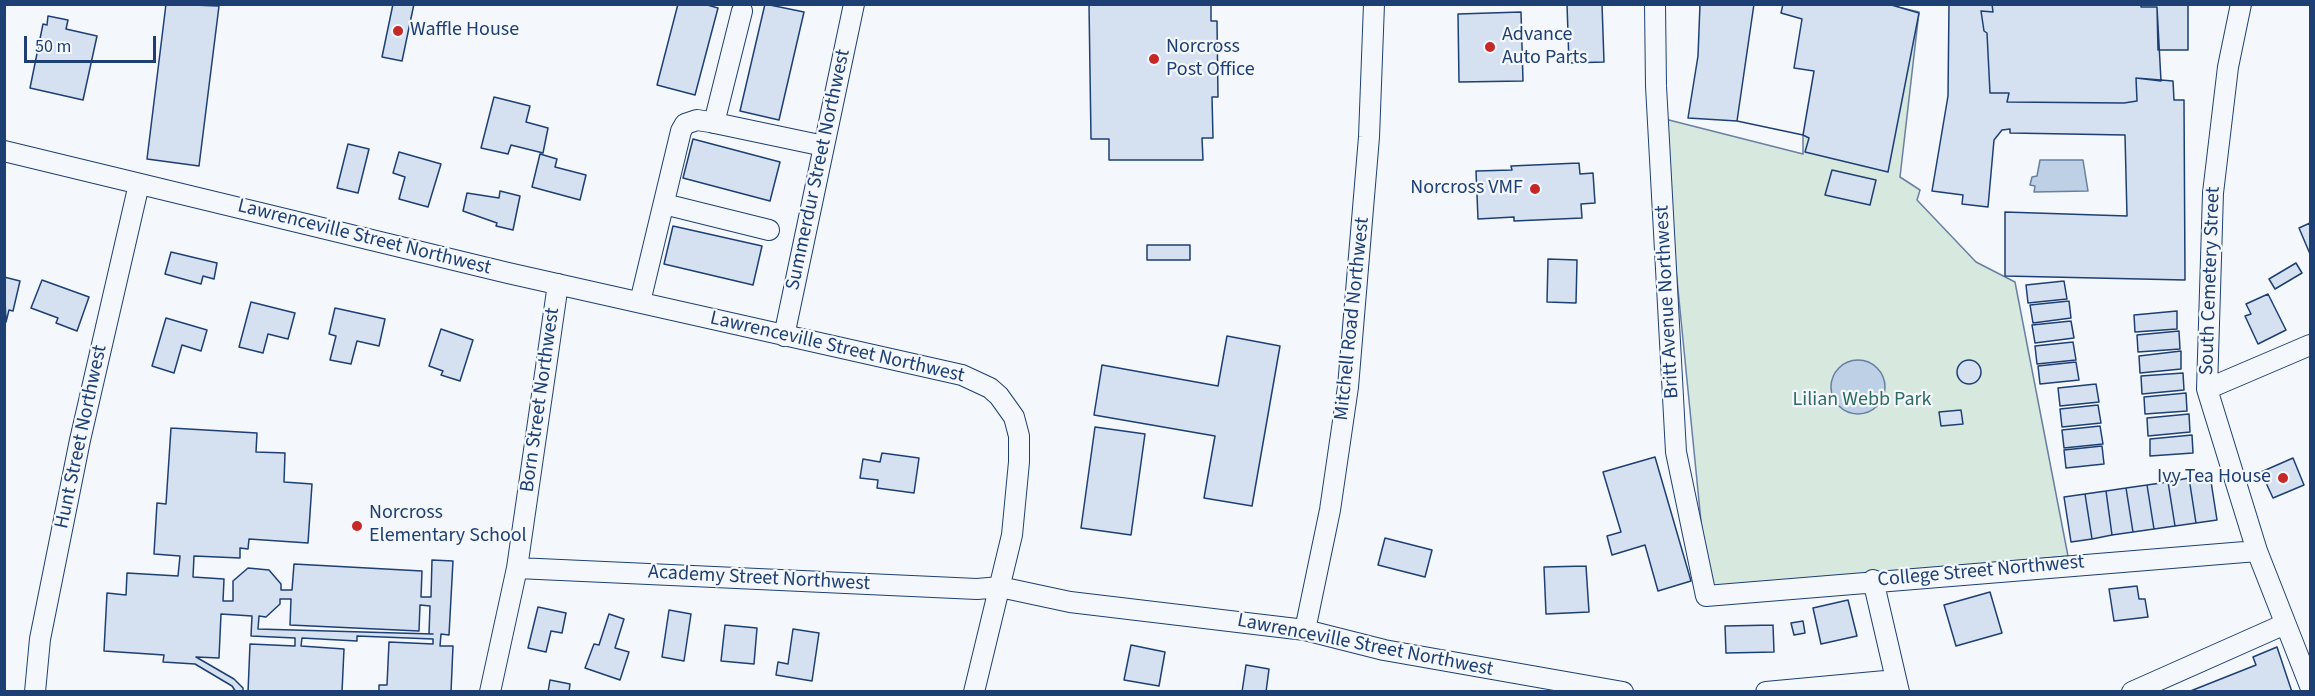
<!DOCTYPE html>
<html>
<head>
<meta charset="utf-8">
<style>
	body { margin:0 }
	#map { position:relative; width:2315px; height:696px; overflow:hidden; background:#f4f7fb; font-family:"Source Sans 3",sans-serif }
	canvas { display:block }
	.frame { position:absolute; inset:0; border:6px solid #1d3f73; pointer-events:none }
	.scale { position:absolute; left:24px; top:36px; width:132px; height:27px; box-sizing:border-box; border:3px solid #1d3f73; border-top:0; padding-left:8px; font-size:18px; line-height:21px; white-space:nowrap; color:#1d3f73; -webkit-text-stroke:4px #f4f7fb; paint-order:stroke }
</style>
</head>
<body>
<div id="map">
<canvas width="2315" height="696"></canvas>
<div class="frame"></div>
<div class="scale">50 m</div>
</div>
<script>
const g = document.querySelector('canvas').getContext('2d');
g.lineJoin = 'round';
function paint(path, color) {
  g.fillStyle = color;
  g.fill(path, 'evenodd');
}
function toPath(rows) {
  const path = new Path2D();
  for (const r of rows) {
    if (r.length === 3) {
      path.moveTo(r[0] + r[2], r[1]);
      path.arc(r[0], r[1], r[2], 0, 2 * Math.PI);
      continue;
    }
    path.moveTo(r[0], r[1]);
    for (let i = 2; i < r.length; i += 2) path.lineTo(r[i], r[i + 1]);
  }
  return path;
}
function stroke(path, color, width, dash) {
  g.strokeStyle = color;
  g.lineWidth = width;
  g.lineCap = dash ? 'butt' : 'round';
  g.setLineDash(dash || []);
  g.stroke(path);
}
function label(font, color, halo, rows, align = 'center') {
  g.font = font + ' "Source Sans 3",sans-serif';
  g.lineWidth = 4.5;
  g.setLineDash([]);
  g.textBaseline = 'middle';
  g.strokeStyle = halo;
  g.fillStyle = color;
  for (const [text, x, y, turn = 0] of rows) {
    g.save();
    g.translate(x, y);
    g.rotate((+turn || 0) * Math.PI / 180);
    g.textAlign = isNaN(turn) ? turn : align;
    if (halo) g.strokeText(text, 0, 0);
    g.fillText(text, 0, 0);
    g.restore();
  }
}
const green = toPath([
	[1889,5,1919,12,1900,177,1920,190,1917,200,1976,262,2015,282,2068,556,1708,592,1661,118,1803,154,1803,135,1889,5]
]);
paint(green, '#d7e8df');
stroke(green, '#687fa3', 1.5);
const water = toPath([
	[2040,160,2083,160,2088,191,2034,192,2035,186,2030,185,2032,177,2037,176,2040,160],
	[1858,387,27]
]);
paint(water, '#bed0e5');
stroke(water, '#687fa3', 1.5);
const building = toPath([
	[166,4,219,6,199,166,147,159,166,4],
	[393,4,414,4,402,61,382,57,393,4],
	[678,4,704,4,718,8,695,95,657,85,678,4],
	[765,4,804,12,779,120,740,111,765,4],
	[1089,4,1211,4,1211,21,1217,21,1218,97,1212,97,1213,138,1202,138,1203,160,1109,160,1109,139,1091,139,1089,4],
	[1567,4,1602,4,1604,62,1569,63,1567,4],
	[1700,4,1783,4,1781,13,1802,19,1794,68,1814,71,1803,135,1737,121,1688,118,1698,56,1700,4],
	[1754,4,1888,4,1919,13,1888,172,1805,152,1809,138,1803,135,1737,121,1754,4],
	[1949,4,1992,4,1993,12,1981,11,1984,31,1987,33,1990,93,2009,93,2007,102,2124,103,2137,101,2136,78,2173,81,2174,100,2184,100,2185,280,2005,276,2005,212,2127,216,2125,135,2010,133,2010,129,2002,130,1994,140,1988,207,1962,204,1963,195,1932,191,1948,96,1949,4],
	[1992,4,2141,4,2141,7,2157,7,2161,81,2136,78,2137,101,2124,103,2007,102,2009,93,1990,93,1987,33,1984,31,1981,11,1993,12,1992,4],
	[2141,4,2188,4,2188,50,2158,50,2157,7,2141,7,2141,4],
	[1521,12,1523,81,1459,82,1458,14,1521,12],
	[48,16,68,20,66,29,97,36,83,100,30,88,43,24,47,25,48,16],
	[494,97,530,106,526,122,548,128,543,153,511,145,508,154,481,148,494,97],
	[693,139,780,162,770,201,683,178,693,139],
	[348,144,369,149,358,193,337,188,348,144],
	[399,152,441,164,428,207,399,199,405,177,393,173,399,152],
	[540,154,557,159,555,167,586,175,580,200,532,187,540,154],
	[1579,163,1580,174,1593,173,1595,203,1581,204,1582,218,1514,221,1514,217,1478,219,1476,171,1512,170,1511,166,1579,163],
	[1832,170,1876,180,1870,205,1825,195,1832,170],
	[500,191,520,196,513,230,496,226,497,223,463,211,467,193,499,198,500,191],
	[2310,223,2310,254,2299,228,2310,223],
	[673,226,762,246,753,285,664,264,673,226],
	[1147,245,1190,245,1190,260,1147,260,1147,245],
	[171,252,217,263,214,279,203,276,201,284,165,274,171,252],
	[1548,259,1577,260,1576,303,1547,302,1548,259],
	[2296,263,2302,273,2275,289,2269,279,2296,263],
	[4,277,20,281,13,311,9,310,6,322,4,277],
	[42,280,89,297,77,331,56,323,58,318,31,308,42,280],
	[2064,281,2067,299,2028,303,2026,285,2064,281],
	[2268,294,2286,330,2258,344,2245,316,2251,314,2246,304,2268,294],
	[2069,301,2071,318,2033,323,2030,305,2069,301],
	[251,302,295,313,288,339,268,334,263,353,239,347,251,302],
	[335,308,385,319,379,346,357,341,351,364,330,360,336,336,329,334,335,308],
	[2177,311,2177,329,2135,332,2134,315,2177,311],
	[166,318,207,330,201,351,182,345,174,373,152,366,166,318],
	[2071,321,2074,338,2035,343,2032,325,2071,321],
	[441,329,473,340,460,381,441,375,443,371,429,366,441,329],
	[2179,331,2180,349,2138,352,2137,335,2179,331],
	[1227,336,1280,346,1252,506,1204,498,1215,436,1094,415,1102,365,1218,386,1227,336],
	[2073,342,2076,360,2037,364,2035,346,2073,342],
	[2181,351,2181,369,2140,373,2139,356,2181,351],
	[1969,372,12],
	[2076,362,2079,380,2040,384,2038,366,2076,362],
	[2183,373,2184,390,2142,394,2141,376,2183,373],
	[2096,384,2099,402,2060,406,2058,388,2096,384],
	[2186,393,2187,411,2145,414,2144,397,2186,393],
	[2098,405,2101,423,2062,427,2060,409,2098,405],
	[1961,410,1963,424,1941,426,1939,412,1961,410],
	[2189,414,2190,432,2148,436,2147,418,2189,414],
	[2100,426,2103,444,2064,448,2062,430,2100,426],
	[1095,427,1145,434,1131,535,1081,528,1095,427],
	[171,428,257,433,256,452,285,453,284,482,312,484,308,543,249,539,248,549,240,548,240,558,194,556,193,577,224,579,223,601,233,601,233,581,248,568,269,570,281,584,281,590,292,590,294,564,422,571,421,597,431,597,432,560,453,561,449,635,441,634,440,646,453,646,451,692,379,692,379,685,387,685,389,642,433,644,433,639,357,636,357,641,302,638,301,646,344,649,342,692,248,692,250,644,295,646,295,638,251,636,252,616,221,614,219,658,196,657,234,679,243,688,243,692,236,692,232,686,195,664,163,662,164,655,104,651,107,593,126,595,127,573,178,576,180,556,154,554,157,503,166,504,171,428],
	[280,599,291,599,290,625,419,631,420,605,430,606,429,634,433,634,258,629,259,616,266,617,280,604,280,599],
	[2192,435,2193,453,2150,456,2150,439,2192,435],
	[2102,446,2104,464,2066,468,2064,450,2102,446],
	[882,453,919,458,914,493,877,488,878,480,860,478,863,459,880,462,882,453],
	[1655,457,1691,581,1658,591,1645,545,1612,555,1607,536,1621,532,1603,472,1655,457],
	[2293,458,2304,485,2273,498,2261,472,2293,458],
	[2210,475,2217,520,2196,523,2189,478,2210,475],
	[2189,478,2196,523,2175,526,2168,482,2189,478],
	[2168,482,2175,526,2154,529,2147,485,2168,482],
	[2147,485,2154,529,2133,532,2126,488,2147,485],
	[2126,488,2133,532,2112,535,2106,491,2126,488],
	[2106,491,2112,535,2092,539,2085,494,2106,491],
	[2085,494,2092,539,2071,542,2064,497,2085,494],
	[1385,538,1432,550,1425,577,1378,565,1385,538],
	[1586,566,1589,612,1546,614,1544,567,1586,566],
	[2137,586,2139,599,2145,599,2148,617,2114,621,2109,589,2137,586],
	[1990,592,2002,633,1956,646,1944,605,1990,592],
	[1848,600,1857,636,1821,644,1813,608,1848,600],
	[538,607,566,613,562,633,551,631,546,652,528,648,538,607],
	[669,610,691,614,684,661,662,657,669,610],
	[609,614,624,619,615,648,629,652,620,680,585,668,594,644,599,645,609,614],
	[1803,621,1805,633,1794,635,1791,623,1803,621],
	[725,625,757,628,754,664,721,661,725,625],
	[1773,625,1774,652,1726,653,1725,626,1773,625],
	[793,629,819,633,812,681,776,675,778,662,788,664,793,629],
	[1131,645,1165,652,1159,686,1124,680,1131,645],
	[2277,647,2292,692,2188,692,2256,665,2253,657,2277,647],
	[1246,665,1269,669,1266,692,1242,692,1246,665],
	[550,680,570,684,569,692,548,692,550,680]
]);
paint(building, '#d5e0f0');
stroke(building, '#1d3f73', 1.5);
const minor = toPath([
	[1655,4,1656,86,1676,452,1706,596,2257,551],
	[2241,4,2228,67,2213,193,2207,389,2257,551,2310,686],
	[714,123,742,11],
	[4,151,508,273,962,375,990,388,999,396,1014,417,1019,436,1019,462,1012,535,974,692],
	[664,204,769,230],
	[640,302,681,131,685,124,697,120,710,122,824,146],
	[784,336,854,4],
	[2207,389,2310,345],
	[517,568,977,589,1000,587,1070,602,1305,630,1384,650,1623,692],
	[1873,580,1899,692],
	[1305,630,1330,510,1348,387,1369,137,1374,4],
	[35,692,40,639,80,440,139,184],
	[490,692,517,568,558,284],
	[1766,692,1896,680],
	[2132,692,2285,624]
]);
stroke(minor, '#1d3f73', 22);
stroke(minor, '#f4f7fb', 20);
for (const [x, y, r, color] of [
	[398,31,6,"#c62828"],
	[1490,47,6,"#c62828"],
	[1154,59,6,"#c62828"],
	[1535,189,6,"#c62828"],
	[2283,478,6,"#c62828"],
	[357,526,6,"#c62828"]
]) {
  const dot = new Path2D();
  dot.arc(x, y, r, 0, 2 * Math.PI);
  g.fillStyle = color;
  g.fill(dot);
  stroke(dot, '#f4f7fb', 2);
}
label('20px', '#1d3f73', '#f4f7fb', [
	["Waffle House",410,31],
	["Advance",1502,36],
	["Auto Parts",1502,59],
	["Norcross",1166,48],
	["Post Office",1166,71],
	["Norcross VMF",1523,189,"right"],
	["Ivy Tea House",2271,478,"right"],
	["Norcross",369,514],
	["Elementary School",369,537]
], 'left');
label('20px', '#1d3f73', '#f4f7fb', [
	["Summerdur Street Northwest",819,170,-78],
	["Lawrenceville Street Northwest",364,238,14],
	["South Cemetery Street",2211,281,-88],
	["Britt Avenue Northwest",1668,302,-93],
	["Mitchell Road Northwest",1353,319,-84],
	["Lawrenceville Street Northwest",837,348,13],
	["Born Street Northwest",541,400,-82],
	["Hunt Street Northwest",82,437,-78],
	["College Street Northwest",1981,572,-5],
	["Academy Street Northwest",759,579,3],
	["Lawrenceville Street Northwest",1365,646,11]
]);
label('20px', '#2c6c60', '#f4f7fb', [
	["Lilian Webb Park",1862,401]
]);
</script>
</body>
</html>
